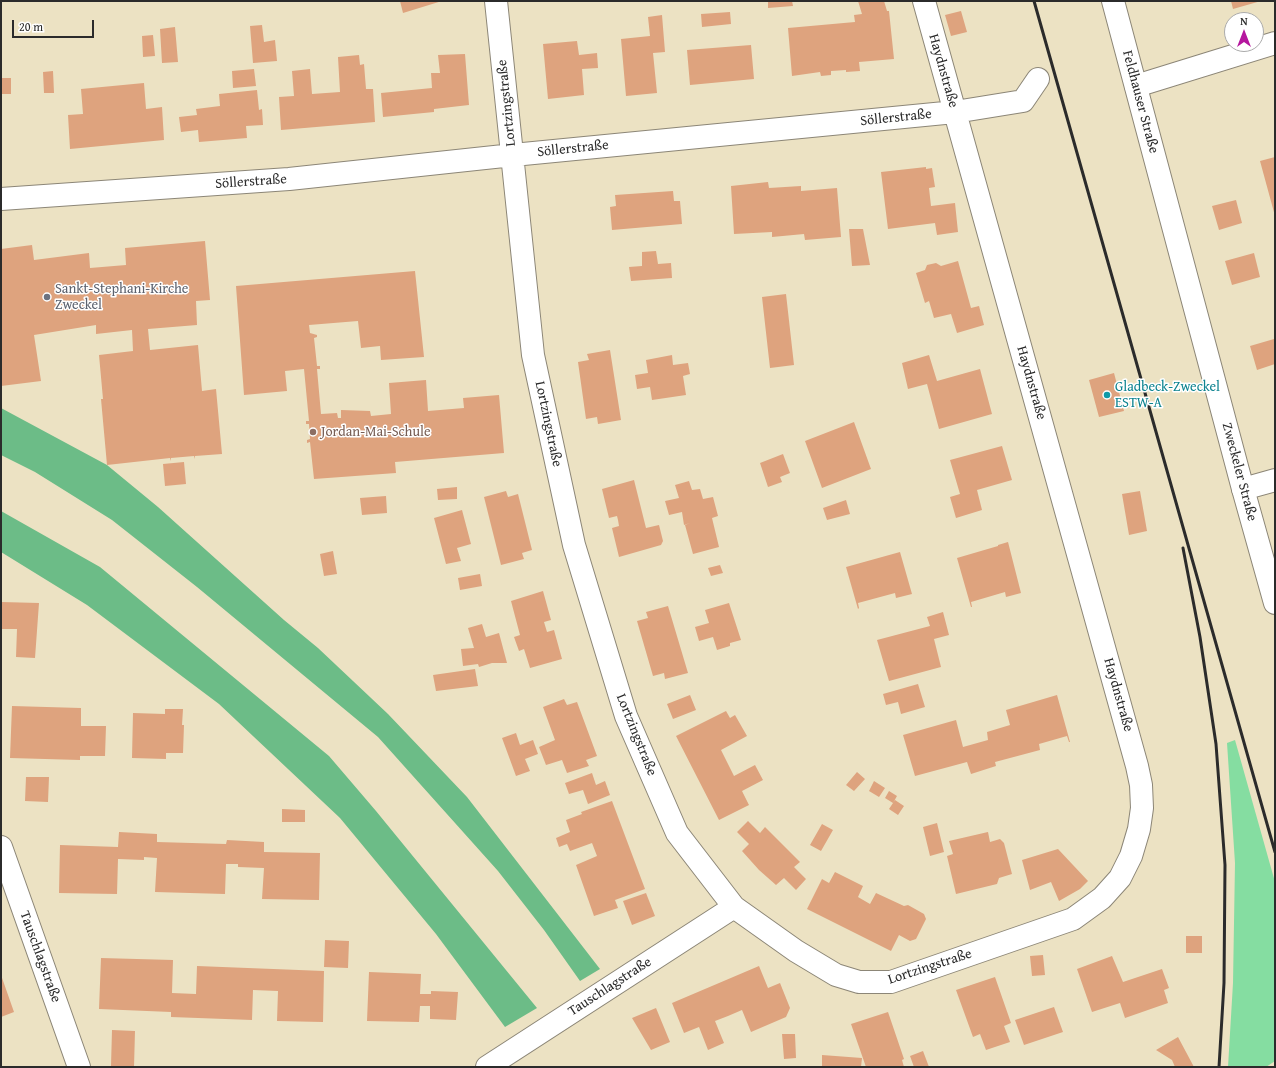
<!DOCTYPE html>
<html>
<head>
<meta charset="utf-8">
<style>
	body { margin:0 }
	#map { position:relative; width:1276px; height:1068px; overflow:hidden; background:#ece2c3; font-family:"Gentium Book Plus",serif }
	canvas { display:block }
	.frame { position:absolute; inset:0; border:2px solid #2b2b2b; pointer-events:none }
	.north { position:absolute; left:1224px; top:12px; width:40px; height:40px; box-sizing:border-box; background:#fff; border:1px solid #aaa; border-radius:50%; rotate:0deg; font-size:11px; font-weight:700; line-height:16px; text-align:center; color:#2b2b2b }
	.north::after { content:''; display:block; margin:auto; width:14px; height:18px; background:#b5179e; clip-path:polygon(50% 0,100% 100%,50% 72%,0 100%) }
	.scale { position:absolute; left:12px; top:20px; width:82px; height:18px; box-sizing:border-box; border:2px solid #2b2b2b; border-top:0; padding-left:5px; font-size:12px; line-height:14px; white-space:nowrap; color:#2b2b2b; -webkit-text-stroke:3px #fff; paint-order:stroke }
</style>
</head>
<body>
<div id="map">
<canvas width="1276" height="1068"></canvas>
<div class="frame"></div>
<div class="north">N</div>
<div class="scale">20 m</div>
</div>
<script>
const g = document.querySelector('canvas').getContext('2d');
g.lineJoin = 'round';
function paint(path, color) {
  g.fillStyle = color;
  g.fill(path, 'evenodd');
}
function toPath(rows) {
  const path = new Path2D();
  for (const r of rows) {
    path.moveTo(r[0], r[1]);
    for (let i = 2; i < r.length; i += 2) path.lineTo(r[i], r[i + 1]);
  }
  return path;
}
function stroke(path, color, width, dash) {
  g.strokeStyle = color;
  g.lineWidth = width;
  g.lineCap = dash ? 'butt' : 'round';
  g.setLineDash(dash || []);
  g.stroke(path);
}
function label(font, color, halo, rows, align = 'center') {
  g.font = font + ' "Gentium Book Plus",serif';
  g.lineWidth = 3;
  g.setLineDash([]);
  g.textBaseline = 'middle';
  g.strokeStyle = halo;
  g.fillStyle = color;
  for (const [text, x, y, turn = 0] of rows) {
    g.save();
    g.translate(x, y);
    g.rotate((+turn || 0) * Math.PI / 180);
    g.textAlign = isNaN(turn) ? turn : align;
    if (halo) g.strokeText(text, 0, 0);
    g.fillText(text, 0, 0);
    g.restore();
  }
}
paint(toPath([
	[1235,740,1275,882,1275,1061,1266,1067,1228,1067,1233,983,1235,863,1227,743]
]), '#85dda1');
paint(toPath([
	[1,408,107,465,158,507,284,620,318,648,388,714,467,797,600,969,580,981,544,930,498,871,378,737,197,587,112,520,35,472,1,455],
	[1,511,100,567,329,756,376,811,537,1008,505,1027,436,934,340,818,219,704,87,605,1,552]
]), '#6cbc87');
paint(toPath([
	[400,1,442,1,403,13],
	[768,1,792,1,793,6,768,8],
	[858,1,884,1,887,11,889,11,894,59,859,62,860,71,846,72,846,70,831,71,831,75,821,76,820,72,792,76,788,28,855,22,854,15,862,14],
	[1231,1,1261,1,1233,9],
	[961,11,967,32,951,36,945,15],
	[730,12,731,24,702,27,701,14],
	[662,15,665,52,653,53,657,93,626,96,621,39,650,36,648,17],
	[262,25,264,42,275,40,277,61,253,63,250,26],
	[175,27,178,62,162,63,160,29],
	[153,35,155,56,143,57,142,36],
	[577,41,579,55,597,53,598,68,582,69,584,95,548,99,543,44],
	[751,45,754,79,690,85,687,50],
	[465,54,469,105,434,109,434,112,383,117,381,93,432,88,431,73,440,73,438,55],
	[359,55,360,65,364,64,366,89,373,89,375,122,281,130,279,97,294,96,292,71,310,69,312,94,340,92,338,57],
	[254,69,256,86,233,88,232,71],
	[53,71,54,93,44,93,43,72],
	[1,78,11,78,11,94,1,94],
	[144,83,146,109,162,107,164,140,70,149,68,115,83,114,81,89],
	[257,90,259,110,262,109,263,125,246,126,247,138,199,142,198,130,181,132,179,117,197,115,196,109,220,106,219,94],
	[1275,157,1275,216,1260,161],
	[926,167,926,169,932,168,935,187,929,188,931,206,955,203,958,232,937,235,935,223,888,229,881,172],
	[768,182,769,188,801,186,801,191,837,188,841,237,805,240,804,234,772,237,772,232,734,234,731,186],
	[673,191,674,201,680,201,682,224,612,230,610,207,616,206,615,195],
	[1236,200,1242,223,1219,230,1212,206],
	[849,229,863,229,870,265,852,266],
	[205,241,210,300,196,301,197,325,148,329,150,350,198,345,202,391,216,389,222,454,195,456,195,459,194,456,171,458,171,461,170,458,107,465,101,399,103,399,99,355,133,351,132,330,96,334,96,325,34,335,41,381,1,386,1,249,32,245,34,260,89,253,90,268,126,265,125,248],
	[656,251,658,264,671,263,672,278,631,281,629,267,642,266,642,252],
	[1254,253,1260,277,1232,285,1225,261],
	[958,261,971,308,979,306,984,325,957,333,951,314,934,318,929,301,925,303,916,273,925,270,927,265,936,263,941,266],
	[415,271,424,357,381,360,380,346,361,348,358,321,309,325,310,333,317,335,317,337,314,338,317,366,320,366,320,369,317,369,321,414,337,413,338,418,341,418,341,410,370,411,371,416,391,414,389,383,426,380,428,411,464,408,463,398,499,395,504,453,395,462,396,473,314,479,310,442,307,443,307,440,310,439,309,424,306,424,306,421,309,421,304,369,285,371,287,391,244,395,236,286],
	[786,294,794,365,770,368,762,297],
	[1274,339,1275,364,1257,370,1250,346],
	[610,350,621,420,598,424,597,417,586,419,578,362,589,360,587,354],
	[672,355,673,365,688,363,690,374,683,376,686,395,652,400,650,387,637,389,635,375,648,373,646,360],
	[929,355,937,381,980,369,992,414,939,429,927,384,908,389,902,363],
	[1114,373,1124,411,1099,417,1089,380],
	[854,422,871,469,822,488,805,441],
	[1002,446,1012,480,977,490,982,510,956,518,950,497,960,494,950,460],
	[783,454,790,473,780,477,782,482,768,487,760,463],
	[184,462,186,484,165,486,163,464],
	[634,480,646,528,659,525,663,541,661,545,619,557,612,528,619,526,618,520,617,516,609,518,602,489],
	[689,481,692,490,700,489,703,499,713,497,718,516,712,518,719,547,693,554,685,525,690,523,684,525,682,512,669,515,665,501,679,498,675,485],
	[457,487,457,499,438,500,437,489],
	[506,491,508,497,518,494,532,550,522,553,524,559,501,565,484,497],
	[1140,491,1147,531,1129,535,1122,494],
	[386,496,387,513,362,515,360,498],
	[846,500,850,514,827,520,823,508],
	[462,510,471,544,457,548,461,561,446,564,434,518],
	[1008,542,1021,593,1006,597,1005,592,971,602,972,607,971,607,957,558,998,546,998,545],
	[333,551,337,574,324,576,320,554],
	[900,552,912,594,896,598,895,593,858,603,859,608,858,609,846,567],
	[720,565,723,573,711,576,708,568],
	[480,574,482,586,460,590,458,578],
	[543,591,551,620,544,622,547,632,554,630,562,659,530,668,524,649,519,651,514,637,520,635,511,601],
	[1,602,39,603,35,658,16,657,17,629,1,629],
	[729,603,741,640,730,643,730,646,717,650,713,637,699,641,695,627,709,623,705,610],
	[668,606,688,673,665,679,664,673,653,676,637,621,648,618,646,612],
	[943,612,949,635,934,639,941,667,889,681,877,640,930,626,927,617],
	[482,624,486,637,499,633,507,663,492,663,479,667,478,664,463,666,461,649,474,648,468,628],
	[475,669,478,686,436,691,433,675],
	[918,684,925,707,901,714,898,702,886,705,883,694],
	[690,695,696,710,673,719,667,704],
	[1057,695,1070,742,1069,742,1067,736,1039,744,1040,750,995,762,996,766,971,774,967,762,915,776,903,735,956,720,963,747,988,740,987,732,1010,725,1006,710],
	[564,699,567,705,577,702,597,756,586,760,589,766,567,773,562,760,546,765,539,747,555,740,543,707],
	[12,706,81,708,81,726,106,726,105,756,80,756,80,760,10,758],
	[165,709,183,709,182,725,184,725,183,753,166,753,166,759,132,758,133,713,165,714],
	[726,711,730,718,735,715,747,736,721,750,734,776,755,765,763,780,742,791,749,805,719,820,676,736],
	[516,733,520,745,533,740,538,754,525,759,530,771,516,776,502,738],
	[857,772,865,779,854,791,846,785],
	[592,773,596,785,605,781,610,795,588,804,583,790,569,794,565,783],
	[26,777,49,777,48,802,25,801],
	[874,781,885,788,879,797,869,791],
	[889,791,897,796,893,803,885,798],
	[895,800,904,806,898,815,889,809],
	[612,801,645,889,615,900,618,908,594,916,576,865,597,856,592,843,570,851,567,844,559,847,556,838,570,832,566,820,582,814,581,812],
	[282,809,305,810,305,822,282,822],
	[748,821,760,833,765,827,800,862,794,867,806,879,796,890,784,878,776,885,759,870,742,851,749,844,737,832],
	[937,823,944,852,930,856,923,827],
	[822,824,833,830,821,851,810,845],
	[119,832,157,834,157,842,226,844,227,840,264,842,264,852,320,853,319,900,262,899,264,868,238,867,238,864,226,864,225,894,155,892,157,858,144,857,144,860,118,859,117,894,59,893,60,845,118,847],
	[988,832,990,842,1000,839,1004,843,1012,874,999,878,997,884,956,894,947,856,953,854,949,841],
	[1058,849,1088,881,1080,889,1059,901,1051,882,1030,890,1022,860],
	[835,872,863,886,858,897,870,904,876,893,904,906,908,905,924,914,926,919,916,939,910,941,899,935,891,951,807,909,822,879,829,883],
	[646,893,655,916,632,925,623,901],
	[1186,936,1202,936,1202,953,1186,953],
	[325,940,349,941,348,968,324,967],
	[1043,955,1045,975,1032,976,1030,956],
	[1112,956,1123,982,1162,969,1169,988,1164,990,1168,1003,1125,1018,1120,1003,1092,1012,1077,969],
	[101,958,173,960,172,993,196,994,197,966,324,971,323,1022,277,1021,278,991,253,990,252,1020,171,1017,171,1012,99,1009],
	[759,966,768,988,780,983,790,1008,786,1017,751,1032,742,1010,728,1016,715,1021,724,1043,708,1050,699,1027,684,1033,672,1003],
	[369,972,421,974,420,994,431,994,431,991,458,992,456,1020,430,1019,430,1006,420,1006,419,1022,367,1021],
	[1,975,14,1012,1,1017],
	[995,977,1011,1023,1004,1026,1010,1042,986,1050,980,1034,973,1037,956,990],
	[1054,1007,1063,1032,1024,1045,1015,1020],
	[656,1008,670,1042,651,1050,632,1018],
	[888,1012,904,1059,902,1060,904,1067,866,1067,851,1024],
	[112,1030,135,1031,134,1067,111,1066],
	[782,1034,795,1034,796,1058,784,1059],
	[1178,1037,1194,1067,1175,1067,1172,1060,1156,1050],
	[923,1051,929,1067,914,1067,910,1056],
	[822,1055,862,1058,861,1067,822,1067]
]), '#dea37e');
const minor = toPath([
	[496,1,533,355,574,545,626,716,677,833,734,907,796,951,836,975,859,982,891,982,1073,919,1102,898,1120,878,1131,856,1139,829,1142,808,1141,785,1137,766,924,1],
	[1136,86,1275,43],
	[1,199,289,179,513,155,955,112,1023,101,1038,79],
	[1243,489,1275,480],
	[1,847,79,1067],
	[487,1067,734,907]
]);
const tertiary = toPath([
	[1113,1,1243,489,1275,603]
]);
stroke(minor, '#8c8677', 24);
stroke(tertiary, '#8c8677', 24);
stroke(minor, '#fff', 22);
stroke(tertiary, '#fff', 22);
stroke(toPath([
	[1034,1,1275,852],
	[1183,548,1200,637,1216,744,1225,865,1224,983,1219,1067]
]), '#2b2b2b', 3);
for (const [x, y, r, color] of [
	[47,297,4,"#6b7280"],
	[1107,395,4,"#0f9aa8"],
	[313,432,4,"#8d6e63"]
]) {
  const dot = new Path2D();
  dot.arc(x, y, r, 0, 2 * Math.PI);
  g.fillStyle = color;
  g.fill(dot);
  stroke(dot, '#fff', 1.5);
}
label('14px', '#2b2b2b', '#fff', [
	["Haydnstraße",943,71,74],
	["Feldhauser Straße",1140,102,75],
	["Lortzingstraße",507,103,-96],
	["Söllerstraße",896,118,-6],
	["Söllerstraße",573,149,-6],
	["Söllerstraße",251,182,-4],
	["Haydnstraße",1031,383,74],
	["Lortzingstraße",548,424,78],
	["Zweckeler Straße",1239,472,75],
	["Haydnstraße",1118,695,74],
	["Lortzingstraße",636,735,68],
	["Tauschlagstraße",40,957,70],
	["Lortzingstraße",930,967,-18],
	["Tauschlagstraße",610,987,-33]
]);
label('14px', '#5b616d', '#fff', [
	["Sankt-Stephani-Kirche",55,289],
	["Zweckel",55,305]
], 'left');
label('14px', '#0d838f', '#fff', [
	["Gladbeck-Zweckel",1115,387],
	["ESTW-A",1115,403]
], 'left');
label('14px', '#785e54', '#fff', [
	["Jordan-Mai-Schule",321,432]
], 'left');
</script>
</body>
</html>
